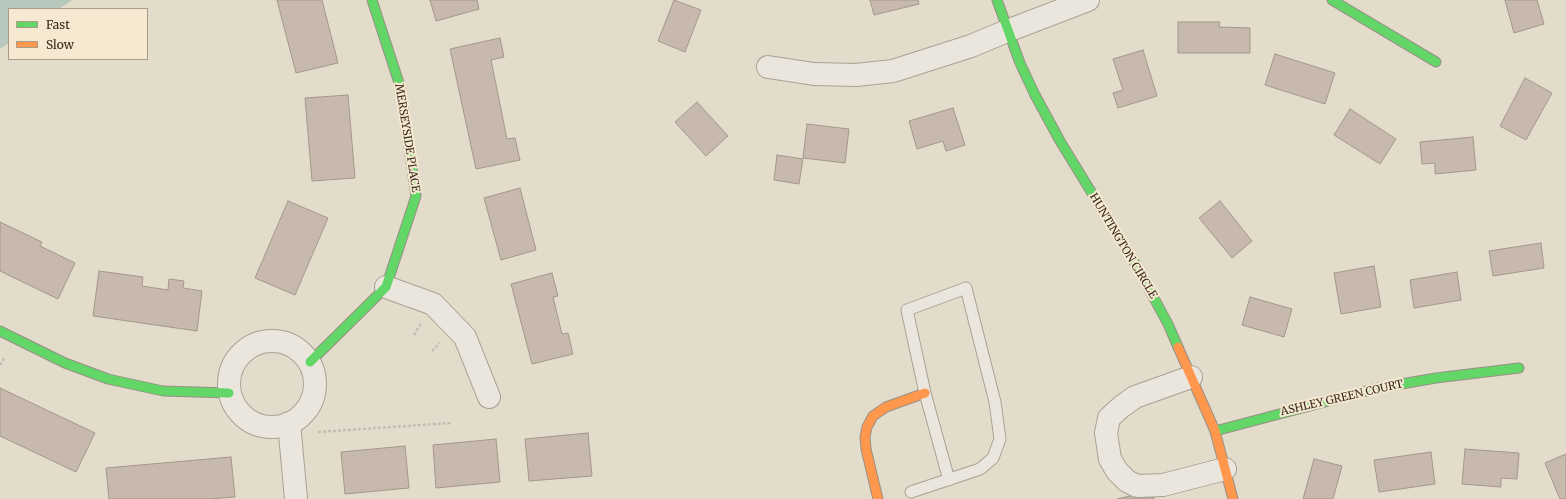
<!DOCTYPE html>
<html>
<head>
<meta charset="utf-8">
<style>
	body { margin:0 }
	#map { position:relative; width:1566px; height:499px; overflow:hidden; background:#e3dccb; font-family:Merriweather,serif }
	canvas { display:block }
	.legend { position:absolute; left:8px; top:8px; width:140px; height:52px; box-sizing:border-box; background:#f5e9d1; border:1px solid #a99c89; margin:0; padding:5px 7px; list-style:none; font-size:12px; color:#37281d }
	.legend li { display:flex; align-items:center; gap:8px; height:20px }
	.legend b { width:20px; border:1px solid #a99c89 }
</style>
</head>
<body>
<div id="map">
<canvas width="1566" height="499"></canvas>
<ul class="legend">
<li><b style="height:5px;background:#63d668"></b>Fast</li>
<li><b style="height:5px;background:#ff974d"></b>Slow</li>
</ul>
</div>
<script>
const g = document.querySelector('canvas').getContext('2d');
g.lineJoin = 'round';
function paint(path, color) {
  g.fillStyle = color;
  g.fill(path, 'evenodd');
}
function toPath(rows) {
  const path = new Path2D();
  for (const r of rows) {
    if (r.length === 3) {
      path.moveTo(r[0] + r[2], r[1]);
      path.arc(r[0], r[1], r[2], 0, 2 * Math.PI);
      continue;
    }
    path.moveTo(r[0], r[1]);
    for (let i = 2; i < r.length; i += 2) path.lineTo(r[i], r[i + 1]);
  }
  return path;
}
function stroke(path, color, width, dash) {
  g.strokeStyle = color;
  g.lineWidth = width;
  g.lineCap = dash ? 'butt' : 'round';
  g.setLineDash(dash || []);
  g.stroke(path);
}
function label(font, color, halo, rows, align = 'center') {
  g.font = font + ' Merriweather,serif';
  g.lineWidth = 4;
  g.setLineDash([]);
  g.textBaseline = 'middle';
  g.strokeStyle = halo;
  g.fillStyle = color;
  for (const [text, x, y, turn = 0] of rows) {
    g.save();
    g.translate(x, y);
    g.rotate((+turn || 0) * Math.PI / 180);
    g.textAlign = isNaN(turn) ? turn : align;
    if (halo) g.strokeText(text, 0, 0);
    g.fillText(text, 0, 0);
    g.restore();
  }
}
paint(toPath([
	[0,0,72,0,59,9,9,9,9,43,0,49]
]), '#b7c8bd');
const building = toPath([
	[277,0,322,0,338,63,296,73,277,0],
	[430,0,477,0,479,9,436,21,430,0],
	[674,0,701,10,685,52,658,41,674,0],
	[870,0,918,0,919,4,874,15,870,0],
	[1505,0,1537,0,1544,24,1514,33,1505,0],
	[1178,22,1220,22,1219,27,1250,28,1250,53,1178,53,1178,22],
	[500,38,504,57,491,60,507,139,515,138,520,160,476,169,450,49,500,38],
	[1143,50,1157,96,1118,108,1113,93,1123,90,1113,59,1143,50],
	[1275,54,1335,73,1325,104,1265,85,1275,54],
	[1525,78,1552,93,1526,140,1500,126,1525,78],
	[348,95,355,178,312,181,305,98,348,95],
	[697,102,728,136,706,156,675,122,697,102],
	[953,108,965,145,946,151,943,141,917,149,909,121,953,108],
	[1350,109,1396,139,1380,164,1334,135,1350,109],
	[807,124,849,129,845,163,803,158,807,124],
	[1473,137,1476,170,1435,174,1435,163,1422,164,1420,142,1473,137],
	[777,155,803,159,799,184,774,180,777,155],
	[520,188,536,250,501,260,484,198,520,188],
	[288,201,328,218,295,295,255,278,288,201],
	[1220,201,1252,241,1232,258,1199,218,1220,201],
	[0,222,42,242,40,246,75,263,58,299,0,271,0,222],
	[1541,243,1544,268,1493,276,1489,251,1541,243],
	[1374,266,1381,307,1341,314,1334,273,1374,266],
	[99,271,143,277,142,286,168,290,169,279,184,281,183,288,202,291,197,331,93,316,99,271],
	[1457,272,1461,300,1414,308,1410,280,1457,272],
	[552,273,558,296,553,297,562,334,568,333,573,354,532,364,511,284,552,273],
	[1250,297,1292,309,1284,337,1242,325,1250,297],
	[0,388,95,433,76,472,0,436,0,388],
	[588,433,592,476,529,481,525,439,588,433],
	[496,439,500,482,436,488,433,445,496,439],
	[405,446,409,488,345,494,341,452,405,446],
	[1465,449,1519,453,1517,479,1501,478,1501,487,1462,484,1465,449],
	[1431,452,1435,484,1379,492,1374,460,1431,452],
	[1566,454,1566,499,1560,499,1545,463,1566,454],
	[231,457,235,497,208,499,109,499,106,468,231,457],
	[1314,459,1342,466,1333,499,1303,499,1314,459],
	[1152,491,1154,499,1117,499,1152,491]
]);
paint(building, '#c7baac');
stroke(building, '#a3978b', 1);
const lane = toPath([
	[911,492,980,469,993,458,1000,439,995,402,966,288,907,310,925,393,949,480]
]);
const street = toPath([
	[768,67,814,74,856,75,893,71,971,46,1007,31,1088,0],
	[386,287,433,304,465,337,489,397],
	[272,384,43],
	[1191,377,1135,397,1121,407,1109,418,1106,433,1110,459,1117,471,1127,481,1137,486,1163,485,1225,469],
	[289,423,296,499]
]);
const fast = toPath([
	[997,0,1020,63,1035,95,1060,141,1136,265,1168,324,1178,347],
	[1332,0,1436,62],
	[0,331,65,363,108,379,163,391,229,393],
	[310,362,386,287,416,196,400,86,372,0],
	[1215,431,1378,388,1436,378,1519,368]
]);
const slow = toPath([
	[1178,347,1215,431,1233,499],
	[878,499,866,449,865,437,867,427,873,416,886,407,925,393]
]);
stroke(lane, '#a8a195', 13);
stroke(street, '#a8a195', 24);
stroke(fast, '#989085', 11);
stroke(slow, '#989085', 11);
stroke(toPath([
	[414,335,421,323],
	[432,351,440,343],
	[0,365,5,357],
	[318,432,451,423]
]), '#c4bdb4', 2.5, [3, 2]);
stroke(lane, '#ebe6dd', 11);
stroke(street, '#ebe6dd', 22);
stroke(fast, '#63d668', 9);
stroke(slow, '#ff974d', 9);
label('11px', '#37281d', '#f5e9d1', [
	["MERSEYSIDE PLACE",407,138,81],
	["HUNTINGTON CIRCLE",1123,246,59],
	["ASHLEY GREEN COURT",1342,398,-13]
]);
</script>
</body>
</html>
